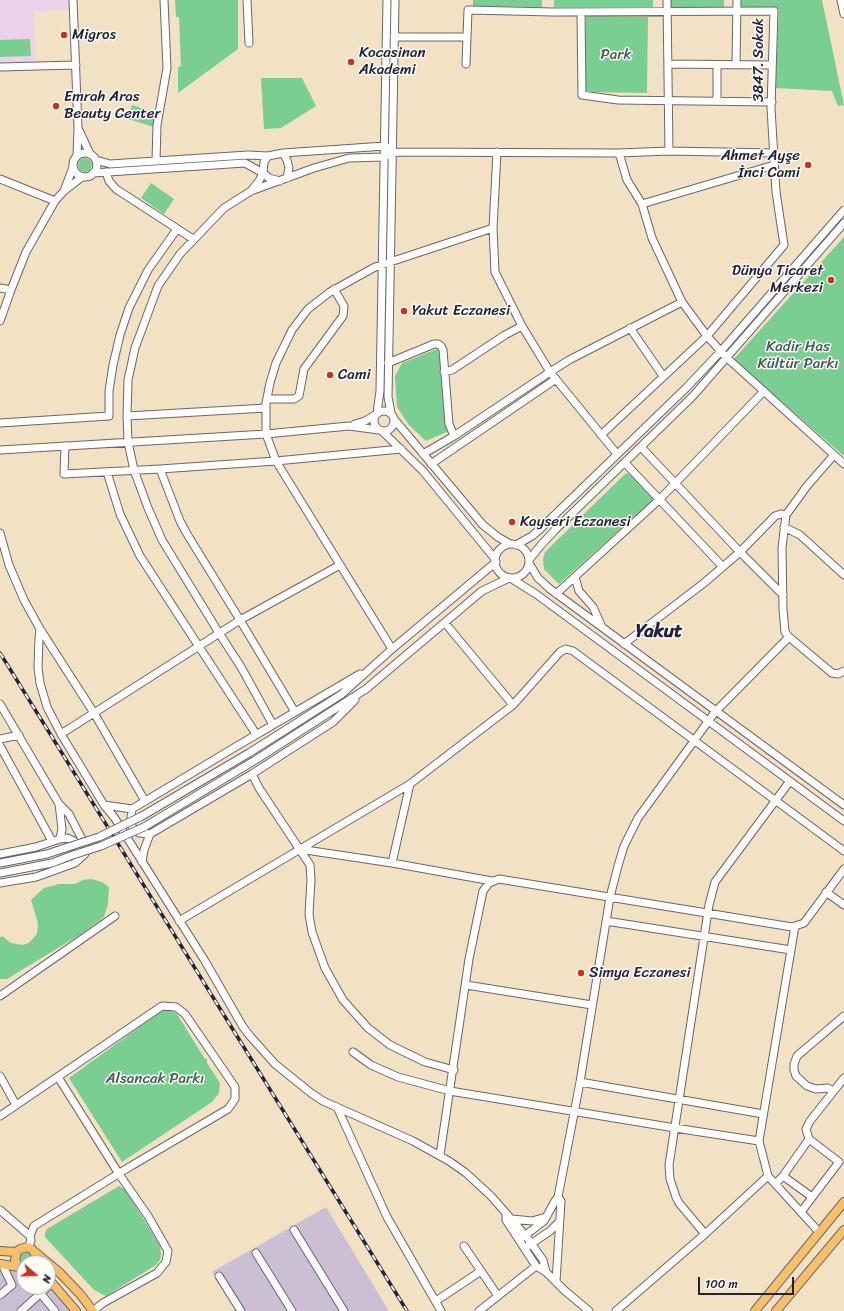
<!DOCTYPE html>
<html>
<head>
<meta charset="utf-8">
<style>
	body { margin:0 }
	#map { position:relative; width:844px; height:1311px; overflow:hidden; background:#f3e1c4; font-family:Sriracha,sans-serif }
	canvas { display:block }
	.north { position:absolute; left:16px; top:1255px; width:40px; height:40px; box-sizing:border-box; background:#fdfcf7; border:1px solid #a5a5ac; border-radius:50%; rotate:110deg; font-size:11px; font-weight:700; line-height:16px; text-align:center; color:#22223b }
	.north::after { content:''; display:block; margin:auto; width:14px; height:18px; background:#c8321e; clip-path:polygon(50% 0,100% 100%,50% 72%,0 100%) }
	.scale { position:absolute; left:698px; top:1277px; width:96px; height:18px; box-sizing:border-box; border:2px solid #22223b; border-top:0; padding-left:5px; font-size:12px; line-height:14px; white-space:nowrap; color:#22223b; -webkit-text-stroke:3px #fdfcf7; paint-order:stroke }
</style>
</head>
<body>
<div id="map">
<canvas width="844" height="1311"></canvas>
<div class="north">N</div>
<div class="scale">100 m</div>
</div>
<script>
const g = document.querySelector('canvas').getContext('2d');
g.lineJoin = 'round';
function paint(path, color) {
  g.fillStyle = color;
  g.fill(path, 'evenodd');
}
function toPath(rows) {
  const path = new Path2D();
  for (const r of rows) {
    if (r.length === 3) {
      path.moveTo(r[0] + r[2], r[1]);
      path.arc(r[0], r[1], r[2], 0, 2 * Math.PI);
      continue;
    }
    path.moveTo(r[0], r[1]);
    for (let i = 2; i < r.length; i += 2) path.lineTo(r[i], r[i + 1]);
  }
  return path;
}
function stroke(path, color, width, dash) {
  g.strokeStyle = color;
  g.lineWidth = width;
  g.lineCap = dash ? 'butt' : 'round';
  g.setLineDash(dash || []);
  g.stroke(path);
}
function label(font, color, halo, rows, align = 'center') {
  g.font = font + ' Sriracha,sans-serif';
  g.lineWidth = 3;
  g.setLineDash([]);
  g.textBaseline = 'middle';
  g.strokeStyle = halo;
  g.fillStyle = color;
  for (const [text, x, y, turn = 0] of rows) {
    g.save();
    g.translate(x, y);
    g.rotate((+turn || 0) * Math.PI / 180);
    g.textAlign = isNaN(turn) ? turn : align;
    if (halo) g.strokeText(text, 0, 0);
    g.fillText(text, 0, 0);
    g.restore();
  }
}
paint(toPath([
	[0,0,68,0,69,10,34,11,36,62,0,63]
]), '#ecd1ea');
paint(toPath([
	[326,1207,389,1311,233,1311,235,1309,212,1272],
	[0,1269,24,1270,24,1287,48,1287,48,1281,78,1311,0,1311]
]), '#cbbfd5');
paint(toPath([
	[175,0,238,0,238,49,178,93,178,67,181,66,179,17,176,17],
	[473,0,542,0,542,7,473,6],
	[554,0,653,0,653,7,554,7],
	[664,0,724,0,724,8,664,7],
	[736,0,822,0,844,105,838,106,832,91,775,88,779,9,737,7],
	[586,16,648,17,647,93,584,92],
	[30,39,31,56,0,57,0,40],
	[261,78,302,78,316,106,281,128,264,129],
	[132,105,158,113,154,127,128,119],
	[85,165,7],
	[151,183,174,199,164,214,141,198],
	[844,237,844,456,733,360],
	[439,348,449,431,426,441,409,425,397,407,395,376,402,363],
	[630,473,655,498,559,584,544,569,543,559,545,552,625,474],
	[91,879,102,882,109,887,108,904,104,917,81,934,7,979,0,979,0,938,2,936,11,943,22,945,29,943,37,934,38,923,31,900,44,888,59,884,75,884,83,880],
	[164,1009,171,1010,177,1014,205,1059,207,1059,207,1063,220,1083,219,1093,212,1102,122,1162,69,1078],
	[119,1186,126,1190,160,1246,161,1254,160,1260,156,1265,106,1296,94,1290,45,1237,45,1233,47,1229],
	[26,1257,7]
]), '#7ace91');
const minor = toPath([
	[73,0,78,128],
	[247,0,249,43],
	[667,0,669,151],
	[841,0,844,14],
	[581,12,582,95,618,100,772,102],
	[394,37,467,37],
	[466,64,468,10,553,12,774,11,771,108,776,192,784,245,707,336,601,435],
	[668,64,772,65],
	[736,65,737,0],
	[0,67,76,65],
	[717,101,717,65],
	[497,152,493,228,495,272,522,326],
	[85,165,12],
	[283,153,287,160,289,168,287,178],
	[619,153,627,180,642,204,652,238,682,302],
	[77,156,78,128,90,154],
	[96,160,110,164,248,155,268,156,283,153,385,146,392,152,619,153,669,151,774,153],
	[156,161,157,125,167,68,164,0],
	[73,167,64,191,82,177],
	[106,172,109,181,116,189,193,239],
	[93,173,245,163,263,173,269,178,280,181],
	[0,179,55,201],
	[251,191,259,181,263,173,264,162,268,156],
	[642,204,774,165],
	[0,288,11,290],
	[0,321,11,290,26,252,55,201,64,191],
	[630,328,663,376],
	[388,363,434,344,438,344,441,346,443,350,449,424,454,436],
	[444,372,452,370,505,335,522,326,550,372,617,454],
	[267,399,294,399,299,396,304,369,343,316,344,306,334,289],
	[384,421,10],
	[377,413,380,391,387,0],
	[391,413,388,397,395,0],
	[127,416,266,408],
	[394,419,483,525,498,537,510,544],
	[0,423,109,416,109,391,113,365,120,335,129,308,148,270,177,229],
	[355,424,365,421,375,415],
	[382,431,423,471,495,559],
	[65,446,64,474,160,469,276,461,401,449],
	[641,447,740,552,783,595],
	[0,450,266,434,349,426,379,430],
	[423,454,454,436,550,372,569,360,682,302,707,336,726,357,844,464],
	[625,463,723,567],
	[431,464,556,379],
	[160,469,180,521,187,534,240,620,295,712],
	[107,472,120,514,140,556,256,734],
	[784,527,800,535,844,575],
	[0,533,9,565,24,600,40,629,94,713,145,801],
	[512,561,17],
	[516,545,532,536,539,530,686,388,721,351,844,210],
	[529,560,541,545,555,530,693,396,844,223],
	[529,563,538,578,550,589,844,805],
	[575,577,579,591,593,607,602,627],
	[512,579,536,594,844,821],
	[556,594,660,499,764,391],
	[445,623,513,705],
	[40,629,39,638,38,668,40,683,47,707,61,734,104,805,114,817,205,961,243,1027,250,1036,275,1064,311,1093,323,1101,413,1141,449,1161,466,1173,491,1196,526,1236,543,1260,546,1272],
	[789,637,832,673,838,674,844,671],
	[624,644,704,583,740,552,775,516,781,514,786,515],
	[392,649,276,461,266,434,266,403,270,383,276,363,292,330,308,309,330,292,375,267,493,228],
	[0,704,59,804,69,814,85,845,85,854,75,863,36,877,0,883],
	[273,725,241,667,219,633,162,540,148,508,134,470,128,442,127,416,128,380,135,348,158,286,180,254,224,208,251,191,314,168,349,158,385,157,392,152],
	[61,734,240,620,340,565],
	[0,739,19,735],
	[0,746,52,841],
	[252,774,259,788,310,865,311,880,309,914,312,932,325,968,343,1000,368,1028,390,1045,425,1062,454,1070],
	[59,804,62,829,60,839],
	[104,805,132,809,237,746,360,674],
	[132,809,131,818,132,827,139,833,150,834],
	[142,816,249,753,342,694,392,649,496,562],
	[144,827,257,759,366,689,482,591,509,578],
	[299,849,392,863,492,881],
	[0,854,36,847,60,839,67,838,74,841,78,851,76,859],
	[142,862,144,850,150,834,252,774,333,722,355,700],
	[0,863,47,854,65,848],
	[392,863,410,784,513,705,560,652,566,649,573,651,844,851],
	[0,873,52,863,70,856],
	[826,892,844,905],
	[179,921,410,784],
	[606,921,791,950],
	[795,926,759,1141,768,1176,819,1232],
	[466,985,592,1005],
	[0,996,115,916],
	[353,1052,371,1065,398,1077,450,1091,675,1128,759,1141],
	[0,1076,16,1105],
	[58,1077,119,1174,148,1216,168,1251,166,1262,157,1273,103,1303,93,1311],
	[580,1082,763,1114],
	[833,1091,828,1088,816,1089,807,1086,796,1076,794,1070,794,1064,797,1056,844,1016],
	[337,1107,387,1217,441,1311],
	[0,1116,162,1006,176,1007,185,1014,235,1087,235,1099,228,1109,131,1166,34,1226,30,1236],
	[440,1155,469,959,483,891,489,883,499,879,792,927,804,923,844,869],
	[783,1176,812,1197],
	[775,1184,783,1176,809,1139,806,1129,810,1121,844,1078],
	[0,1210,30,1236,31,1241,28,1247],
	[801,1212,839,1162,809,1139],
	[506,1214,506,1220,536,1266,546,1272,564,1290,589,1311],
	[512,1219,532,1221,546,1217],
	[294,1230,344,1311],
	[705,1234,679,1203,676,1197,670,1179,669,1165,709,905,715,882,790,781],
	[519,1240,544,1221,555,1201,558,1197,580,1082,610,897,618,866,624,846,638,818,715,712,789,637,785,632,783,609,782,548,786,515,807,486,834,455],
	[464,1246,498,1296],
	[528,1246,550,1231,559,1222],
	[256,1253,292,1311],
	[219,1276,241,1311],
	[556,1282,561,1201,558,1197],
	[41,1294,55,1311],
	[0,1295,12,1285,2,1264],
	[436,1301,481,1271],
	[21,1311,52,1283],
	[479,1311,536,1266],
	[616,1311,705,1234,768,1176]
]);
const major = toPath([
	[0,1251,17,1252],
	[35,1252,59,1272,80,1294,93,1311],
	[0,1264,19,1267],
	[24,1269,19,1267,15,1260,17,1252,20,1249,28,1247,32,1249,37,1257,35,1263],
	[48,1280,52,1283,76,1311],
	[755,1311,844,1202],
	[776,1311,844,1230]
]);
stroke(minor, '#6b656b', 9);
stroke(major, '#6b656b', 10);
stroke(minor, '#fff', 7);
stroke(major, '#f6c06b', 8);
const rail = toPath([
	[0,653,407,1311]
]);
stroke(rail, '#22223b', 3.5);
stroke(rail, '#fdfcf7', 2, [6]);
const minorBridge = toPath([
	[65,848,99,837,142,816],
	[70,856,101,846,144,827]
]);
stroke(minorBridge, '#6b656b', 9, []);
stroke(minorBridge, '#fff', 7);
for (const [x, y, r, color] of [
	[64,35,4,"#c8321e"],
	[351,62,4,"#c8321e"],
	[56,106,4,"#c8321e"],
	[808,165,4,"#c8321e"],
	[831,280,4,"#c8321e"],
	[404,311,4,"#c8321e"],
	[330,375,4,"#c8321e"],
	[512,522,4,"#c8321e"],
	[581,973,4,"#c8321e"]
]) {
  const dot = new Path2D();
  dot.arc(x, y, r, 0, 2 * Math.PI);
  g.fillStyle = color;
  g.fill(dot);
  stroke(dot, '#fdfcf7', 1.5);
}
label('15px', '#22223b', '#fdfcf7', [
	["Migros",72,35],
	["Kocasinan",359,53],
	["Akademi",359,70],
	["Emrah Aras",64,97],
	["Beauty Center",64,114],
	["Ahmet Ayşe",800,156,"right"],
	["İnci Cami",800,173,"right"],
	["Dünya Ticaret",823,271,"right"],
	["Merkezi",823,288,"right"],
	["Yakut Eczanesi",412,311],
	["Cami",338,375],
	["Kayseri Eczanesi",520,522],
	["Simya Eczanesi",589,973]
], 'left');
label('15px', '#415e59', '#fdfcf7', [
	["Park",616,55],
	["Kadir Has",798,347],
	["Kültür Parkı",798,364],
	["Alsancak Parkı",155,1079]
]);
label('15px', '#22223b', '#fdfcf7', [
	["3847. Sokak",759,60,-90]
]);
label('bold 19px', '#22223b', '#fdfcf7', [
	["Yakut",659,632]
]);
</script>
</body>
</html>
